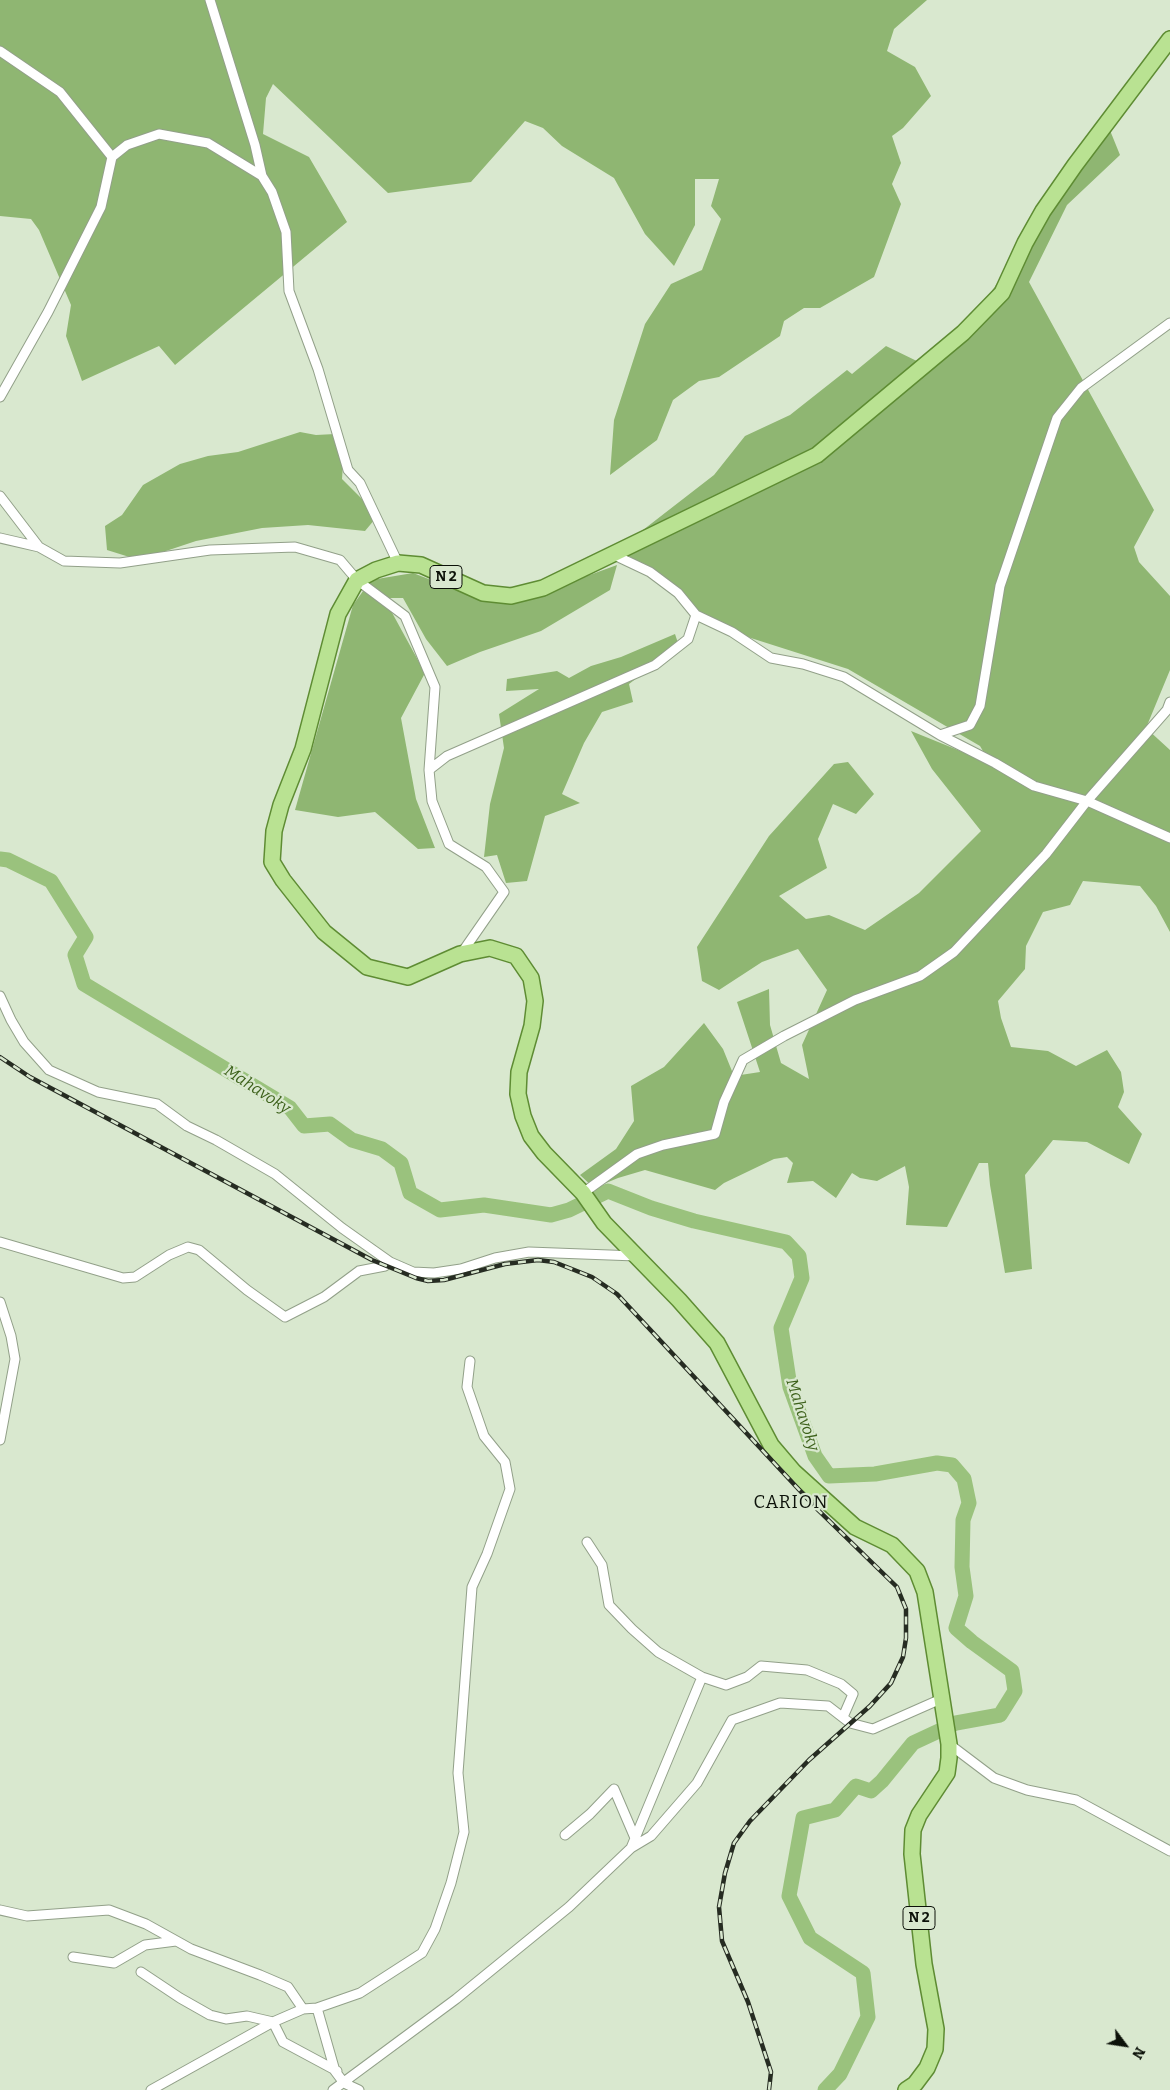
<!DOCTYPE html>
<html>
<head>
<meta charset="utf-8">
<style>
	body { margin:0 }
	#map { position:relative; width:1170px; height:2090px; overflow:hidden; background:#d9e8cf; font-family:Bitter,serif }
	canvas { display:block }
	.north { position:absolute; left:1100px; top:2020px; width:50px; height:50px; -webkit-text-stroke:4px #d9e8cf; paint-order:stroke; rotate:121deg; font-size:14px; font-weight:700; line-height:20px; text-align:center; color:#0c1109 }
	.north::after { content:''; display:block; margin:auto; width:18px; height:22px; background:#0c1109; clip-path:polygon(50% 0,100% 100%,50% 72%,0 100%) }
</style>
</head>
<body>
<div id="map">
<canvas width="1170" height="2090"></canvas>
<div class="north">N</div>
</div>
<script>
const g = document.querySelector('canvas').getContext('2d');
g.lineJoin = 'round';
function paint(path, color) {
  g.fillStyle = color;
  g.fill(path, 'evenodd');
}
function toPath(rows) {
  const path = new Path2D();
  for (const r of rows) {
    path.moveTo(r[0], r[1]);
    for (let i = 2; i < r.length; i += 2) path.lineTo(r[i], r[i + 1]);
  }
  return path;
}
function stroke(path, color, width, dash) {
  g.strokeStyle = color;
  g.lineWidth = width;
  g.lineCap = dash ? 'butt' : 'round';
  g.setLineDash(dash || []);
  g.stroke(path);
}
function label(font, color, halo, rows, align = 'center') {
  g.font = font + ' Bitter,serif';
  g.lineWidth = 4.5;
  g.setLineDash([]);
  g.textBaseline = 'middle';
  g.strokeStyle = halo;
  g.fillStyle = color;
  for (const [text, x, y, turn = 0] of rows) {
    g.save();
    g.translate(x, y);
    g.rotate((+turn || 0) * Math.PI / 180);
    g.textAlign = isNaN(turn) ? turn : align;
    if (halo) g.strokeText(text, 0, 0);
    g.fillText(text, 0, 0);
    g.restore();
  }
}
paint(toPath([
	[0,0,927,0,894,29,887,51,915,67,931,96,903,128,892,136,901,163,892,184,901,204,874,277,820,308,804,308,784,321,780,336,719,377,699,381,673,400,657,440,610,475,614,420,645,324,671,284,702,270,721,219,711,206,719,179,695,179,695,225,674,266,645,234,614,178,562,146,543,128,525,121,471,182,388,193,273,84,266,98,263,134,309,157,347,222,175,365,159,346,82,381,66,336,71,305,39,230,31,219,0,216],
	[1107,123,1120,155,1067,205,1029,282,1154,510,1134,547,1139,562,1170,596,1170,670,1146,728,1170,750,1170,932,1156,906,1140,886,1083,881,1070,905,1043,912,1026,946,1025,969,998,1001,1001,1018,1011,1047,1048,1051,1076,1066,1107,1050,1121,1072,1124,1092,1118,1107,1142,1134,1129,1164,1087,1142,1053,1140,1025,1175,1032,1269,1005,1273,990,1185,988,1163,979,1163,947,1227,906,1225,909,1187,905,1166,877,1181,860,1178,852,1173,836,1198,813,1181,787,1183,793,1163,787,1157,774,1159,724,1183,715,1190,645,1170,618,1178,594,1188,580,1175,616,1149,634,1121,631,1086,664,1067,704,1023,723,1049,734,1076,760,1072,737,1002,769,989,770,1025,781,1063,809,1079,802,1045,827,990,798,949,762,962,719,990,702,981,697,947,769,836,834,764,848,762,874,794,856,814,833,804,818,839,827,868,779,896,806,919,829,915,865,930,919,893,981,831,932,769,911,731,990,763,980,746,848,669,732,632,696,615,650,572,612,554,714,475,745,436,790,415,847,370,852,374,886,346,925,365,963,333],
	[300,432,316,435,335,434,343,464,342,479,364,501,375,519,365,531,308,525,262,528,196,541,139,560,107,550,105,526,122,515,143,485,180,464,208,456,238,452],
	[617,565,610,590,541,631,480,652,447,666,426,639,403,598,384,598,425,673,401,718,416,799,435,848,418,849,375,812,338,817,295,810,353,605,371,580,413,573,483,600,516,602],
	[675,634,679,646,629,684,633,702,602,712,584,743,562,794,580,803,545,816,527,881,506,883,497,855,484,857,490,804,504,748,499,714,539,689,506,691,507,679,557,671,569,678,591,666,621,657]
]), '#8fb672');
stroke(toPath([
	[0,859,8,860,51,881,86,937,75,955,84,984,290,1108,304,1126,330,1124,352,1140,382,1149,401,1163,410,1193,440,1210,484,1205,551,1215,569,1210,608,1191,651,1208,694,1221,786,1242,799,1256,802,1278,781,1328,790,1387,815,1456,829,1476,875,1474,937,1463,952,1465,964,1479,969,1503,963,1520,962,1567,966,1596,956,1628,972,1642,1012,1671,1015,1691,1000,1715,956,1723,913,1743,882,1781,871,1791,856,1786,835,1810,803,1818,789,1896,810,1938,863,1973,868,2017,840,2074,825,2090]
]), '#9ac27d', 15);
const minor = toPath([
	[210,0,255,145,262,176,272,192,286,232,289,291,318,369,348,470,360,483,398,563],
	[0,51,60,92,112,157,101,207,48,312,0,397],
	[112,157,127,145,159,134,208,143,262,176],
	[0,496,39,547,64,561,120,563,210,550,295,547,340,560,357,580,405,616,435,687,429,770,432,801,449,844,486,867,504,892,461,954],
	[0,538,39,547],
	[696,615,732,632,771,658,803,664,844,677,940,735,970,725,980,706,1000,586,1057,418,1081,388,1170,323],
	[940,735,995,763,1034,786,1087,801,1170,838],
	[429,770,447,756,655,665,688,639,696,615,678,593,650,572,612,554],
	[0,996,11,1020,24,1042,49,1070,98,1092,157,1104,187,1126,216,1140,275,1174,342,1228,390,1262,413,1272,434,1273,461,1269,495,1258,529,1252,636,1256],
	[583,1193,637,1154,663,1145,715,1134,724,1102,743,1060,784,1036,855,1000,920,976,954,952,1046,854,1087,801,1167,710,1170,702],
	[0,1242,123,1278,135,1277,169,1255,188,1247,199,1250,247,1290,285,1317,324,1297,359,1271,385,1266,390,1262],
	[0,1302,11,1336,15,1359,0,1440],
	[587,1542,602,1565,609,1605,632,1629,658,1652,702,1677],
	[949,1744,994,1778,1027,1790,1076,1800,1170,1851],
	[565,1835,590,1814,614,1789,635,1838],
	[631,1848,702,1677,726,1685,747,1677,761,1666,807,1670,841,1684,853,1694,843,1717],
	[0,1910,27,1916,109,1910,146,1924,191,1949,260,1975,288,1987,303,2009,317,2008],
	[73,1957,114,1963,145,1945,176,1941],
	[141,1972,180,1998,210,2015,226,2019,247,2016,273,2022,283,2042,337,2071],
	[151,2090,273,2022,303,2009],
	[333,2090,456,1999,569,1907,631,1848,651,1836,697,1783,732,1720,780,1703,828,1706,850,1723,873,1729,941,1699],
	[359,2090,344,2083,335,2071,317,2008,360,1993,422,1953,435,1929,451,1883,464,1832,458,1773,472,1587,487,1554,510,1489,505,1462,484,1436,467,1387,470,1361]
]);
const primary = toPath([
	[906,2090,915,2084,927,2068,935,2049,936,2029,924,1964,912,1854,913,1830,919,1815,947,1773,949,1758,949,1744,925,1592,917,1571,892,1545,855,1527,794,1472,771,1445,717,1343,679,1300,604,1223,583,1193,544,1153,531,1136,523,1116,518,1094,519,1072,532,1026,535,1001,531,978,516,956,490,948,460,954,408,977,367,967,324,932,283,880,272,862,274,831,281,805,303,749,338,614,357,580,376,570,398,563,421,565,483,593,511,596,543,588,817,455,963,333,1002,293,1025,243,1043,211,1075,165,1170,39]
]);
stroke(minor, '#92a089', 11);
stroke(primary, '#5e8c33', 18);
stroke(minor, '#fff', 9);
stroke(primary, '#b9e292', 15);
const rail = toPath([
	[0,1057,30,1077,372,1260,416,1278,428,1281,444,1280,505,1264,538,1260,554,1262,592,1277,617,1294,817,1509,897,1587,906,1609,906,1638,903,1657,891,1683,870,1706,809,1760,750,1821,734,1843,725,1873,719,1907,722,1941,748,2002,771,2072,769,2090]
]);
stroke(rail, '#262c22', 4.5);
stroke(rail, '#d9e8cf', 2.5, [8]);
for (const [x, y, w] of [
	[446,577,32],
	[919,1918,32]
]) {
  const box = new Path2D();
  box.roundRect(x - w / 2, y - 11.5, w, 23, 4);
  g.fillStyle = '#d9e8cf';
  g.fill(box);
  stroke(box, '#0c1109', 1);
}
label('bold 14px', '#0c1109', null, [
	["N 2",446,577],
	["N 2",919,1918]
]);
label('italic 16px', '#3d611b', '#d9e8cf', [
	["Mahavoky",257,1090,33],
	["Mahavoky",802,1415,72]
]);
g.letterSpacing = '1px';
label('18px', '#0c1109', '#d9e8cf', [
	["CARION",791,1503]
]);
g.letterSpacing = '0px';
</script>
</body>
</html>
